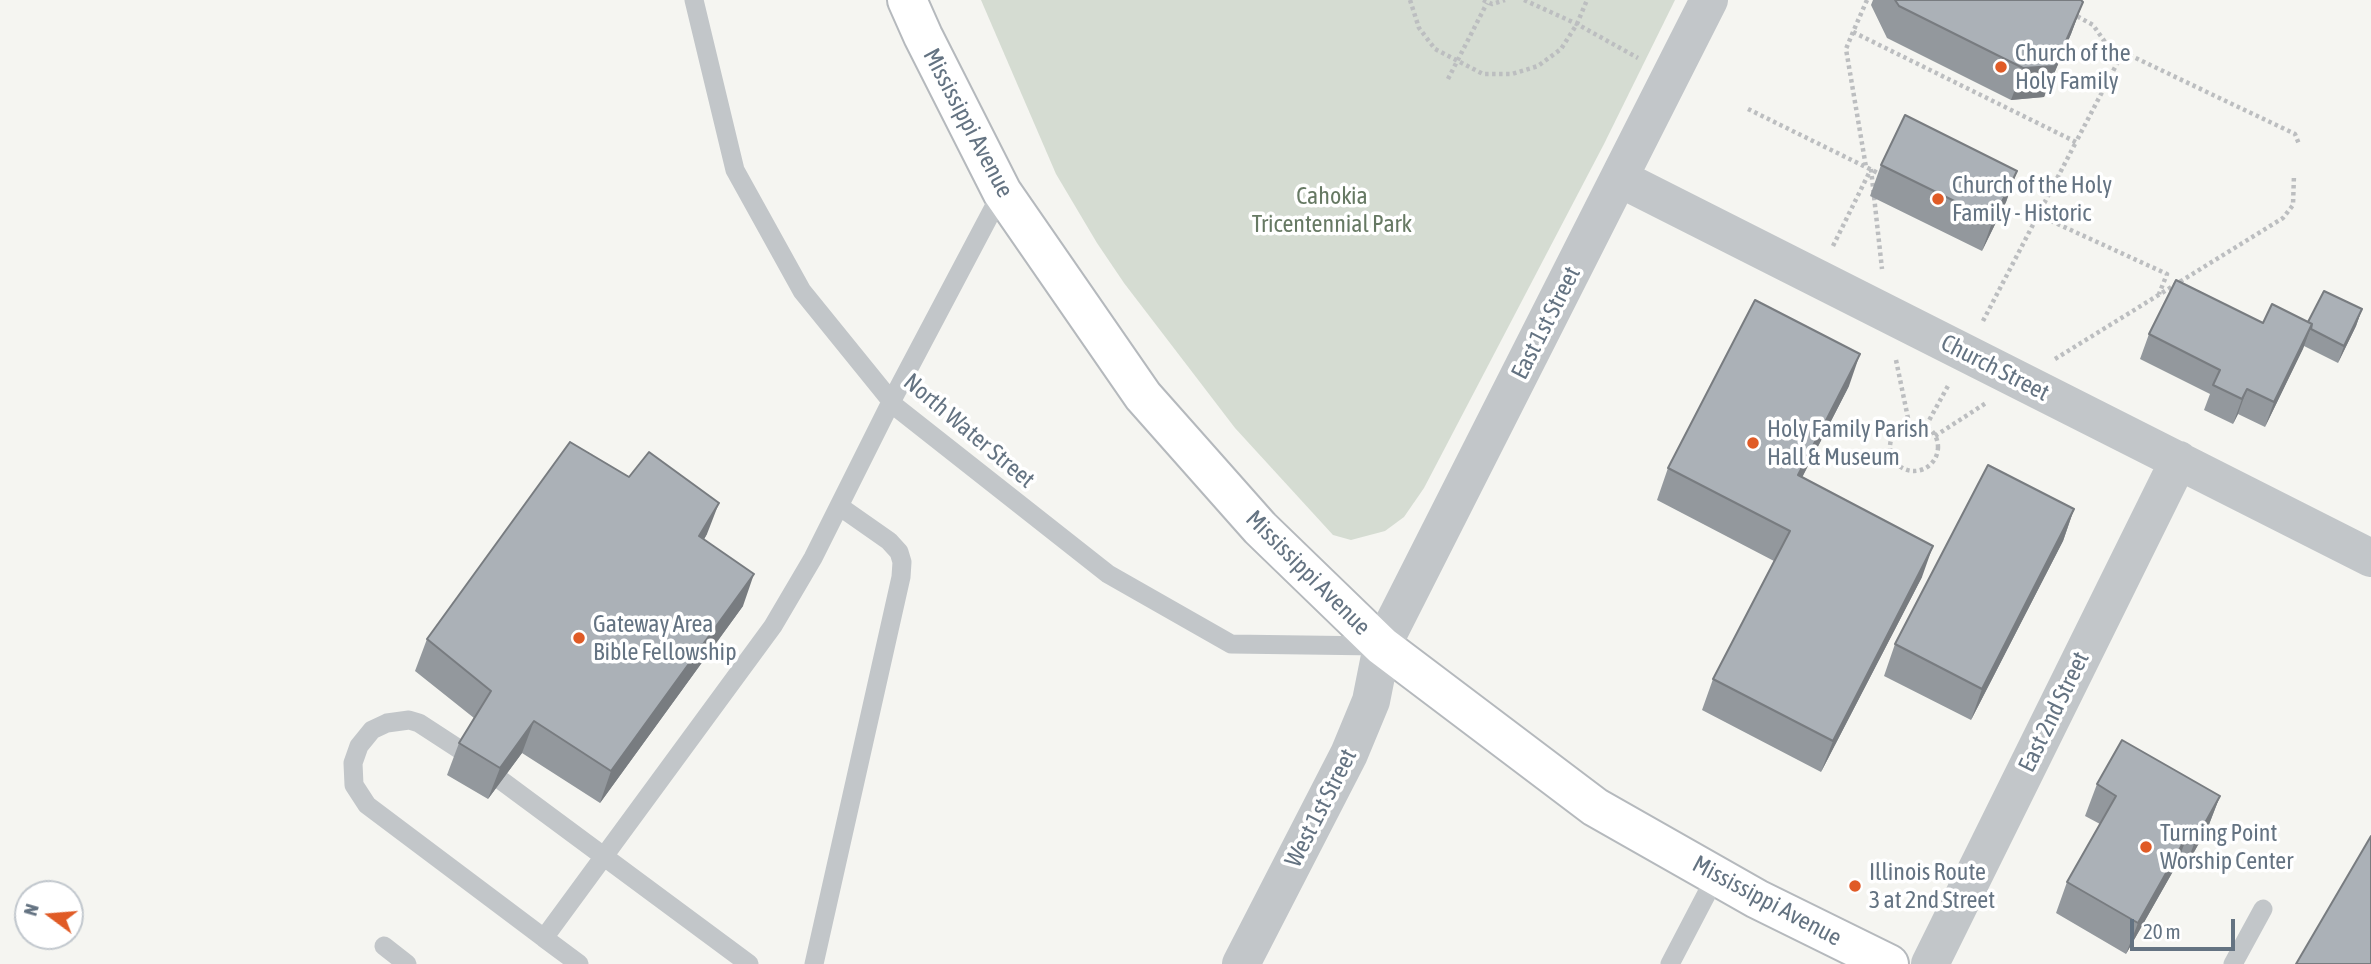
<!DOCTYPE html>
<html>
<head>
<meta charset="utf-8">
<style>
	body { margin:0 }
	#map { position:relative; width:2371px; height:964px; overflow:hidden; background:#f5f5f1; font-family:"Asap Condensed",sans-serif }
	canvas { display:block }
	.north { position:absolute; left:14px; top:880px; width:70px; height:70px; box-sizing:border-box; background:#fff; border:2px solid #c1c7cd; border-radius:50%; rotate:286deg; font-size:19px; font-weight:700; line-height:28px; text-align:center; color:#647382 }
	.north::after { content:''; display:block; margin:auto; width:24px; height:32px; background:#e05b26; clip-path:polygon(50% 0,100% 100%,50% 72%,0 100%) }
	.scale { position:absolute; left:2130px; top:919px; width:105px; height:32px; box-sizing:border-box; border:4px solid #647382; border-top:0; padding-left:9px; font-size:21px; line-height:24px; white-space:nowrap; color:#647382; -webkit-text-stroke:5px #fff; paint-order:stroke }
</style>
</head>
<body>
<div id="map">
<canvas width="2371" height="964"></canvas>
<div class="north">N</div>
<div class="scale">20 m</div>
</div>
<script>
const g = document.querySelector('canvas').getContext('2d');
g.lineJoin = 'round';
function paint(path, color) {
  g.fillStyle = color;
  g.fill(path, 'evenodd');
}
function toPath(rows) {
  const path = new Path2D();
  for (const r of rows) {
    if (r.length === 3) {
      path.moveTo(r[0] + r[2], r[1]);
      path.arc(r[0], r[1], r[2], 0, 2 * Math.PI);
      continue;
    }
    path.moveTo(r[0], r[1]);
    for (let i = 2; i < r.length; i += 2) path.lineTo(r[i], r[i + 1]);
  }
  return path;
}
function stroke(path, color, width, dash) {
  g.strokeStyle = color;
  g.lineWidth = width;
  g.lineCap = dash ? 'butt' : 'round';
  g.setLineDash(dash || []);
  g.stroke(path);
}
function label(font, color, halo, rows, align = 'center') {
  g.font = font + ' "Asap Condensed",sans-serif';
  g.lineWidth = 7;
  g.setLineDash([]);
  g.textBaseline = 'middle';
  g.strokeStyle = halo;
  g.fillStyle = color;
  for (const [text, x, y, turn = 0] of rows) {
    g.save();
    g.translate(x, y);
    g.rotate((+turn || 0) * Math.PI / 180);
    g.textAlign = isNaN(turn) ? turn : align;
    if (halo) g.strokeText(text, 0, 0);
    g.fillText(text, 0, 0);
    g.restore();
  }
}
paint(toPath([
	[981,0,1675,0,1604,144,1424,488,1404,517,1385,531,1351,540,1333,535,1235,428,1124,283,1097,243,1056,174]
]), '#d5dcd2');
const primary = toPath([
	[907,0,923,36,1002,192,1143,396,1260,528,1382,646,1595,807,1757,899,1889,964]
]);
stroke(primary, '#b5b9bd', 42);
stroke(toPath([
	[1410,0,1419,28,1435,49,1483,74,1512,74,1538,66,1561,49,1577,24,1587,0],
	[1483,0,1492,4,1505,0],
	[1524,0,1577,24,1638,58],
	[1867,0,1853,32,2076,142,2123,52,2105,42,2093,25,2075,15],
	[1853,32,1846,49,1866,167],
	[2123,52,2295,134,2299,144],
	[1448,79,1487,3],
	[1748,109,1880,174],
	[1871,169,1882,269],
	[2038,215,2167,274,2159,294],
	[1833,246,1871,169],
	[1983,321,2076,142],
	[2055,359,2283,218,2293,205,2294,175],
	[1896,360,1909,423],
	[1914,447,24],
	[1926,426,1949,384],
	[1935,436,1986,403]
]), '#bcbec0', 4.5, [3.5, 3.5]);
stroke(toPath([
	[694,0,735,170,802,291,896,407,1108,574,1231,644,1378,646],
	[462,751,419,723,409,720,387,723,372,730,359,746,353,763,354,785,367,805,544,938,773,626,813,558,891,402,1002,192],
	[502,781,749,964],
	[544,938,579,964],
	[384,946,407,964],
	[814,964,901,577,902,562,899,552,889,541,839,506],
	[1670,964,1716,876],
	[2233,964,2263,909]
]), '#c2c6c9', 19);
stroke(toPath([
	[1619,178,2371,558],
	[1241,964,1349,754,1371,701,1382,646,1709,0],
	[1930,964,2179,460]
]), '#c2c6c9', 38);
stroke(primary, '#fff', 38);
paint(toPath([
	[1873,0,2081,0,2083,2,2071,34,2044,97,2011,100,1887,38,1871,5],
	[1881,165,2017,171,2006,202,1982,251,1870,196],
	[2362,309,2356,326,2338,363,2304,346,2265,427,2238,414,2233,424,2204,410,2210,394,2140,359,2149,334,2263,323,2308,322],
	[1849,386,1802,477,1922,577,1821,772,1702,710,1713,679,1774,561,1657,500,1668,468],
	[2074,509,2063,541,1971,720,1884,676,1895,644],
	[707,534,704,539,743,606,600,803,522,753,488,799,447,775,459,743,474,718,415,671,427,639],
	[2097,784,2220,796,2208,827,2184,870,2176,866,2126,954,2056,913,2067,882,2100,824,2085,816]
]), '#93989d');
paint(toPath([
	[2083,2,2071,34,2044,97,2011,100,2023,68],
	[2017,171,2006,202,1982,251,1993,220],
	[2362,309,2356,326,2338,363,2344,346],
	[2312,324,2303,349,2265,427,2274,402],
	[1860,354,1849,386,1787,507,1798,475],
	[2247,389,2238,414,2233,424,2242,399],
	[719,503,707,534,688,567,699,536],
	[2074,509,2063,541,1971,720,1982,689],
	[1933,546,1922,577,1821,772,1833,741],
	[754,574,743,606,600,803,611,771],
	[534,721,522,753,488,799,500,768],
	[2220,796,2208,827,2184,870,2196,839],
	[2188,834,2176,866,2126,954,2138,923]
]), '#787c80');
const building = toPath([
	[1895,0,2081,0,2083,2,2055,66,2023,68,1899,6,1895,0],
	[1905,115,2017,171,1993,220,1881,165,1905,115],
	[2176,280,2263,323,2272,304,2312,324,2274,402,2247,389,2242,399,2213,385,2220,370,2149,334,2176,280],
	[2324,291,2362,309,2344,346,2311,329,2312,324,2308,322,2324,291],
	[1755,300,1860,354,1798,475,1933,546,1833,741,1713,679,1790,531,1668,468,1755,300],
	[570,442,629,477,649,452,719,503,699,536,754,574,611,771,534,721,500,768,459,743,491,691,427,639,570,442],
	[1988,465,2074,509,1982,689,1895,644,1988,465],
	[2122,740,2220,796,2196,839,2188,834,2138,923,2067,882,2116,796,2097,784,2122,740],
	[2371,836,2371,964,2296,964,2371,836]
]);
paint(building, '#abb1b7');
stroke(building, '#787c80', 2);
for (const [x, y, r, color] of [
	[2001,67,7,"#e05b26"],
	[1938,199,7,"#e05b26"],
	[1753,443,7,"#e05b26"],
	[579,638,7,"#e05b26"],
	[2146,847,7,"#e05b26"],
	[1855,886,7,"#e05b26"]
]) {
  const dot = new Path2D();
  dot.arc(x, y, r, 0, 2 * Math.PI);
  g.fillStyle = color;
  g.fill(dot);
  stroke(dot, '#fff', 2.5);
}
label('24px', '#647382', '#fff', [
	["Church of the",2015,53],
	["Holy Family",2015,81],
	["Church of the Holy",1952,185],
	["Family - Historic",1952,213],
	["Holy Family Parish",1767,429],
	["Hall & Museum",1767,457],
	["Gateway Area",593,624],
	["Bible Fellowship",593,652],
	["Turning Point",2160,833],
	["Worship Center",2160,861],
	["Illinois Route",1869,872],
	["3 at 2nd Street",1869,900]
], 'left');
label('24px', '#647382', '#fff', [
	["Mississippi Avenue",968,123,62],
	["East 1st Street",1546,323,-63],
	["Church Street",1995,368,27],
	["North Water Street",969,431,40],
	["Mississippi Avenue",1308,573,45],
	["East 2nd Street",2054,712,-64],
	["West 1st Street",1321,808,-63],
	["Mississippi Avenue",1767,901,28]
]);
label('24px', '#667963', '#fff', [
	["Cahokia",1332,196],
	["Tricentennial Park",1332,224]
]);
</script>
</body>
</html>
